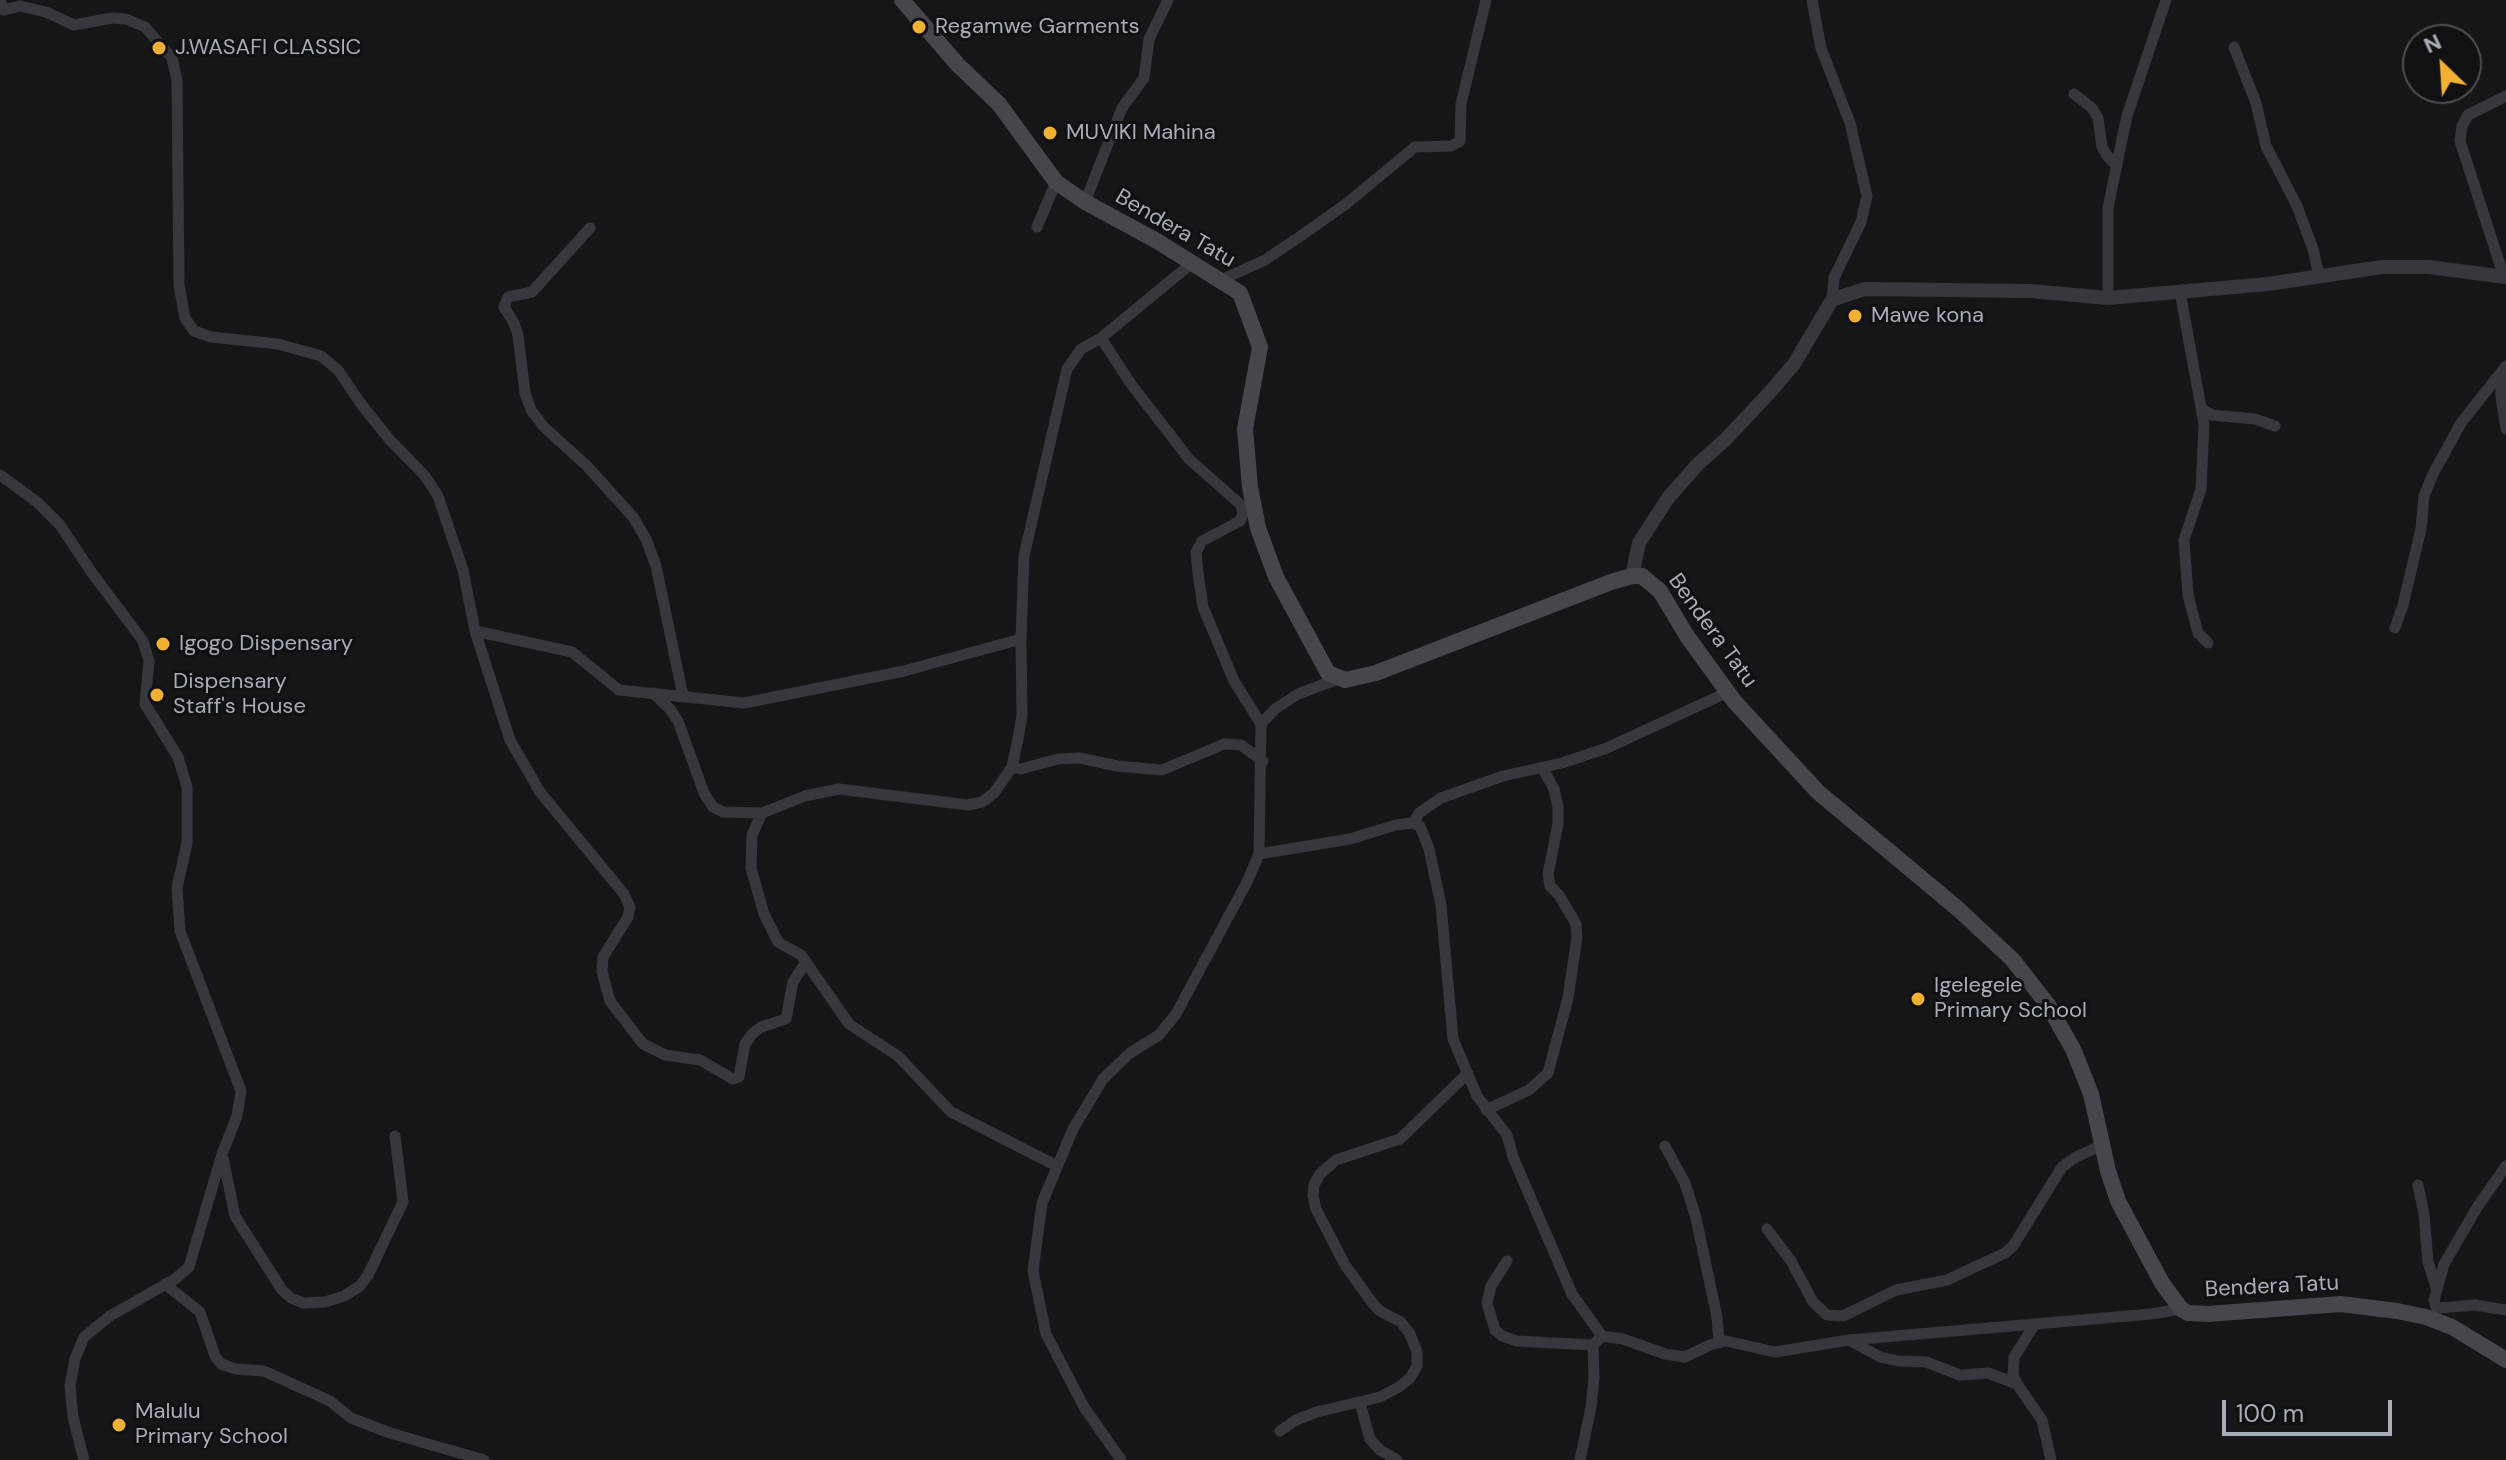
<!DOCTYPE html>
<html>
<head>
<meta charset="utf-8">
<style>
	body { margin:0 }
	#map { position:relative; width:2506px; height:1460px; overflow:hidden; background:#161618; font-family:"DM Sans",sans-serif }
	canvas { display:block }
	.north { position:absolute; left:2402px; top:24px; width:80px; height:80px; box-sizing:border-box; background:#111113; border:2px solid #4d4f55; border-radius:50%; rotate:335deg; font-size:22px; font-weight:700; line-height:32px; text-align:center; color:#a8adb8 }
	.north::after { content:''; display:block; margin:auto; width:28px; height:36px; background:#f2b134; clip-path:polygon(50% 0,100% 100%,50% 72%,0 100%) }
	.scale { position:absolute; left:2222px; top:1400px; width:170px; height:36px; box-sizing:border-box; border:4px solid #a8adb8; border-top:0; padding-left:10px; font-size:24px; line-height:28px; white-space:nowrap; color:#a8adb8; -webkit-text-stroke:6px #111113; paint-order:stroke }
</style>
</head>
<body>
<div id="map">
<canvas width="2506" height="1460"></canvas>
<div class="north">N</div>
<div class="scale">100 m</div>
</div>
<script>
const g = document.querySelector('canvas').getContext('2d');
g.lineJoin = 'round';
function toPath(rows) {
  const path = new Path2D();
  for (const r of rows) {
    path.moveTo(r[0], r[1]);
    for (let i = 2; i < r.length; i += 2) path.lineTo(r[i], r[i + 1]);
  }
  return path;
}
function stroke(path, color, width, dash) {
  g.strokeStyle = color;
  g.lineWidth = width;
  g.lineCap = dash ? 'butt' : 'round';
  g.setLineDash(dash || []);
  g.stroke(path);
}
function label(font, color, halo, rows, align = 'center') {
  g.font = font + ' "DM Sans",sans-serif';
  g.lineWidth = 6;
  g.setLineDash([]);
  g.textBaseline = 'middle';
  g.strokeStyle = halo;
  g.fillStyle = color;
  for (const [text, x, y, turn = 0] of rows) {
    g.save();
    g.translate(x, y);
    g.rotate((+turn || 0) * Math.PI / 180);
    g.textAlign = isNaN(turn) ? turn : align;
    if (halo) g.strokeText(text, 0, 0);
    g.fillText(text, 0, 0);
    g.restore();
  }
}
stroke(toPath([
	[0,0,4,10,20,6,46,12,74,25,112,18,126,19,145,27,172,58,177,80,179,285,185,318,194,331,211,337,278,344,321,356,338,370,361,404,390,440,425,476,438,496,463,570,475,631,510,740,540,792,624,894,630,907,628,917,603,957,602,972,610,1001,643,1044,665,1055,700,1060,733,1079,739,1077,745,1044,752,1034,761,1027,786,1019,793,982,806,962],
	[1812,0,1821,48,1850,123,1867,196,1861,222,1834,278,1832,300],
	[2234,47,2256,103,2266,146,2297,206,2313,249,2319,275],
	[2074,94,2092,108,2098,118,2102,147,2108,157,2117,166],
	[1085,202,1122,108,1144,78,1149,39,1168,0],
	[1037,227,1056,182],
	[590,228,532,292,508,297,504,307,514,323,518,335,525,393,531,410,544,427,587,466,633,517,646,539,656,566,683,696],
	[2504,277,2460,141,2462,126,2468,115,2506,96],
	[1221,280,1265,260,1305,233,1346,204,1415,147,1451,146,1460,141,1461,104,1486,0],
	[2180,292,2204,424,2201,489,2184,540,2188,595,2198,633,2208,643],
	[2108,298,2108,208,2121,144,2127,116,2166,0],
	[1101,338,1131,384,1189,459,1241,505,1245,506],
	[2501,374,2501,397,2506,429],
	[2202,409,2212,415,2255,419,2275,426],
	[0,475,37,502,60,525,92,573,143,641,149,661,145,704,178,757,187,787,187,843,177,888,180,931,241,1091,237,1116,222,1154,189,1267,175,1279,110,1316,84,1337,75,1359,70,1386,73,1417,84,1460],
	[1241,505,1243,514,1240,521,1202,541,1196,552,1198,573,1203,607,1234,681,1261,724],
	[2395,628,2403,605,2421,529,2424,496,2433,474,2461,423,2506,366],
	[475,631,572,652,619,690,744,703,904,671,1021,639],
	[653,693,670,709,678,721,704,793,713,807,723,812,762,813,805,796,839,789,968,805,982,802,994,793,1012,767,1018,739,1022,715,1021,639,1024,556,1067,369,1081,349,1101,338,1192,263],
	[1012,767,1021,769,1058,759,1080,758,1117,766,1162,770,1224,744,1241,745,1263,761],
	[762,813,752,835,751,868,764,914,778,942,801,955,849,1024,898,1056,951,1112,1057,1166],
	[1413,823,1419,813,1441,798,1503,776,1562,763,1607,748,1728,692],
	[1259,854,1350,839,1396,825,1413,823,1420,826,1429,849,1441,905,1453,1039,1477,1096,1507,1135,1513,1157,1572,1294,1602,1336],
	[1486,1110,1529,1090,1548,1073,1568,998,1577,937,1576,924,1559,895,1550,886,1548,874,1558,824,1558,807,1554,789,1542,767],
	[1665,1146,1685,1183,1696,1218,1717,1317,1719,1342],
	[223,1158,235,1216,282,1290,291,1298,303,1303,325,1302,344,1296,360,1286,368,1275,403,1202,395,1136],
	[2506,1166,2478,1206,2444,1264,2434,1300,2436,1307,2440,1308,2475,1305,2506,1310],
	[2418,1185,2424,1214,2428,1262,2436,1287],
	[1767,1229,1791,1261,1813,1302,1827,1315,1843,1316,1896,1290,1947,1280,2005,1253,2013,1246,2062,1167,2076,1157,2102,1145],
	[1507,1261,1491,1286,1487,1303,1495,1330,1502,1336,1517,1341,1593,1345],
	[165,1284,200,1312,215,1356,221,1364,236,1369,264,1371,330,1401,351,1418,390,1433,484,1460],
	[2035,1324,2014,1357,2013,1375,2017,1384,2042,1420,2051,1460],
	[1849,1340,1880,1357,1898,1361,1926,1362,1960,1375,1988,1373,2017,1384],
	[1360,1403,1370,1439,1380,1450,1397,1460],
	[1280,1431,1296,1420,1317,1412,1380,1397,1399,1387,1410,1378,1417,1366,1417,1352,1410,1334,1401,1322,1380,1311,1374,1305,1345,1265,1316,1209,1313,1196,1314,1185,1320,1174,1336,1160,1400,1139,1468,1073],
	[1121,1460,1084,1407,1046,1334,1033,1271,1042,1203,1073,1129,1103,1079,1130,1053,1159,1035,1176,1014,1247,882,1259,854,1261,724,1275,709,1298,694,1338,679],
	[1580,1460,1591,1407,1594,1378,1593,1345,1602,1336,1623,1339,1665,1354,1685,1357,1710,1345,1726,1341,1775,1352,1849,1340,2151,1314,2181,1309]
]), '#37383d', 11);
stroke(toPath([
	[1632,576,1639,543,1668,498,1698,464,1726,439,1771,391,1794,364,1832,300,1840,297,1865,289,2030,291,2108,298,2268,284,2382,267,2429,267,2506,277]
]), '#37383d', 14);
stroke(toPath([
	[902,0,958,65,999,104,1056,182,1085,202,1157,241,1240,293,1260,347,1245,429,1250,487,1258,528,1276,577,1328,673,1345,680,1376,673,1611,582,1632,576,1642,576,1660,591,1687,636,1734,701,1818,792,1957,908,2012,959,2048,1005,2073,1049,2091,1094,2108,1171,2118,1201,2162,1283,2181,1309,2188,1313,2208,1314,2341,1304,2397,1311,2426,1317,2452,1327,2506,1360]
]), '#45474d', 16);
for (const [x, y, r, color] of [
	[919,27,8,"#f2b134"],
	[159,48,8,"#f2b134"],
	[1050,133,8,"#f2b134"],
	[1855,316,8,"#f2b134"],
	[163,644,8,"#f2b134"],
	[157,695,8,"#f2b134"],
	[1918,999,8,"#f2b134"],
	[119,1425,8,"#f2b134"]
]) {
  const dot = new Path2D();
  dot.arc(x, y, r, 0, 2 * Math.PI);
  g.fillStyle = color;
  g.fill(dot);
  stroke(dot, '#111113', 3);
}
label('22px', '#a8adb8', '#111113', [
	["Regamwe Garments",935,27],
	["J.WASAFI CLASSIC",175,48],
	["MUVIKI Mahina",1066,133],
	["Mawe kona",1871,316],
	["Igogo Dispensary",179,644],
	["Dispensary",173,682],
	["Staff's House",173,707],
	["Igelegele",1934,986],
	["Primary School",1934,1011],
	["Malulu",135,1412],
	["Primary School",135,1437]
], 'left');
label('22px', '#a8adb8', '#111113', [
	["Bendera Tatu",1175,229,30],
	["Bendera Tatu",1712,631,54],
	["Bendera Tatu",2272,1287,-3]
]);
</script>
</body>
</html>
